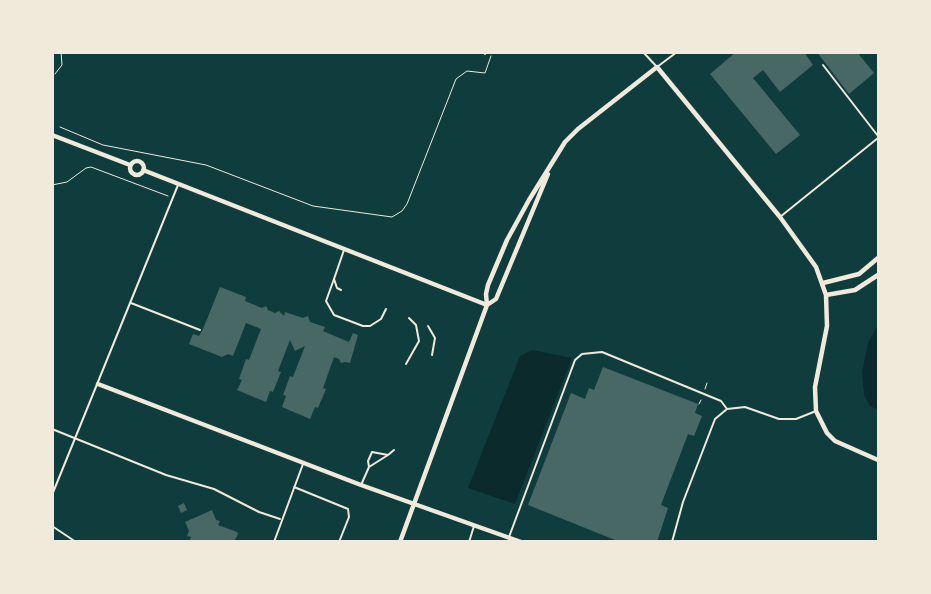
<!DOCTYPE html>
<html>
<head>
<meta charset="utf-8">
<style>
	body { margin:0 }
	#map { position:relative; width:931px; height:594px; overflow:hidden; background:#0f3d3e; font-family:"Archivo Narrow",sans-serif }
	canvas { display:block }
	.frame { position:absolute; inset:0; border:54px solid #f1e9da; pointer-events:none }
</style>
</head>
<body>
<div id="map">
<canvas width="931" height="594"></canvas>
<div class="frame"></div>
</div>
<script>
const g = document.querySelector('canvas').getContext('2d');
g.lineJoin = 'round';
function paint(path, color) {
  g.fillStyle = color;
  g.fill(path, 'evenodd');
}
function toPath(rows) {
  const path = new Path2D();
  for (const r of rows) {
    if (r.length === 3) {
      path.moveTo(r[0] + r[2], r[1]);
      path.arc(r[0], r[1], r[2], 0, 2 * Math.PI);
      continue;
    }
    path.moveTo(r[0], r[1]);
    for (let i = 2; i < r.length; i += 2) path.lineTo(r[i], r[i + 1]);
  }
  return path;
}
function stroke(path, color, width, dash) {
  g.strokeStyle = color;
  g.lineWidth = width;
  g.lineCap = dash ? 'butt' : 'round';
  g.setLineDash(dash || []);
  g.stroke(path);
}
paint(toPath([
	[878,325,878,410,870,406,864,395,862,372,868,343],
	[532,350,572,358,515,504,468,488,520,356]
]), '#0a2a2b');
paint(toPath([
	[736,52,804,52,813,65,780,92,763,70,753,78,800,135,776,154,710,74],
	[817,52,857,52,874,73,849,94],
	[220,287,246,297,245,301,262,308,266,306,268,310,275,313,279,311,284,316,285,312,303,318,308,316,310,322,325,327,323,331,349,342,353,333,358,335,350,363,345,362,341,363,339,359,334,357,323,388,326,389,318,408,315,407,310,419,282,407,286,396,283,395,290,376,293,377,305,346,295,351,290,340,278,371,281,372,273,392,270,391,266,402,237,390,242,380,239,379,246,359,249,360,261,329,246,323,233,356,228,354,222,357,189,344,193,334,199,336,203,329],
	[603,367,698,404,695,413,702,416,694,436,688,434,661,505,668,508,657,542,620,542,528,505,571,393,585,399,589,388,594,390],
	[184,503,187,510,181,513,178,506],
	[212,510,216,520,220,521,218,525,237,532,238,534,234,542,189,542,191,537,187,536,189,531,185,522]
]), '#486865');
stroke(toPath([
	[55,74,62,65,61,52],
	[60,127,103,145,206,165,313,206,392,217,402,211,407,204,456,79,467,71,485,73,491,56],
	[52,185,67,182,86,168,91,167,168,196],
	[705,389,707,383],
	[699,404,701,400]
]), '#f1e9da', 1);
stroke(toPath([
	[643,52,657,67,677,52],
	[485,54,485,52],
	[823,65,878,136],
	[780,217,878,138],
	[334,279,326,301,334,315,363,326,370,326,381,319,386,309],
	[341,290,337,288,334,279,344,250],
	[131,303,200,330],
	[428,326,435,338,432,355],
	[406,364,419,341,416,325,409,318],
	[52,429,166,475,214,489,259,512,280,519],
	[388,455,394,450],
	[361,485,369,467,368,461,372,452,388,455,369,467],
	[294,487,348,509,349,517,339,542],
	[52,495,178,185],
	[52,526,76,542],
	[509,537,575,360,582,354,602,352,721,401,727,409],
	[274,542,303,464],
	[469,542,474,526],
	[672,542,683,502,715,419,727,409,745,407,779,419,796,419,816,411]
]), '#f1e9da', 2);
stroke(toPath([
	[52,135,130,165],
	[137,168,7],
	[143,170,487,305],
	[823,283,859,274,878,258],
	[826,295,855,290,878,275],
	[487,305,496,299,548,174],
	[98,384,361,485,521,542],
	[400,542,487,305,486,294,488,285,507,240,529,200,565,142,578,129,657,67,780,217,816,267,826,295,827,326,815,387,816,411,827,433,835,441,878,460]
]), '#f1e9da', 4.5);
</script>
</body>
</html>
